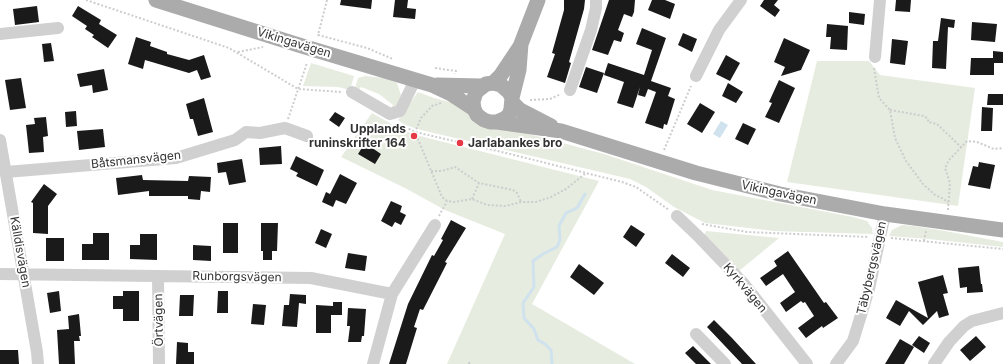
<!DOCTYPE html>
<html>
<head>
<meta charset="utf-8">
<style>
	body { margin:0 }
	canvas { display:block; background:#fff }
</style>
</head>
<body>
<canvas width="1003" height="364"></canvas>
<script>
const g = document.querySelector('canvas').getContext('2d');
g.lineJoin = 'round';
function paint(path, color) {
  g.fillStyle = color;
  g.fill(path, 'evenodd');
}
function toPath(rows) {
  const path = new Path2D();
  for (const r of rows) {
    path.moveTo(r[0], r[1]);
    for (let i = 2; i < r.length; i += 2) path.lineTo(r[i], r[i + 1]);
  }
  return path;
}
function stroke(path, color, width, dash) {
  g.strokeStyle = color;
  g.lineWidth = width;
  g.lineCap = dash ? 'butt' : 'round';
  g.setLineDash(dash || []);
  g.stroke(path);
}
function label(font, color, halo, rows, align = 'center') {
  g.font = font + ' Inter,sans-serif';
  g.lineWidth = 4;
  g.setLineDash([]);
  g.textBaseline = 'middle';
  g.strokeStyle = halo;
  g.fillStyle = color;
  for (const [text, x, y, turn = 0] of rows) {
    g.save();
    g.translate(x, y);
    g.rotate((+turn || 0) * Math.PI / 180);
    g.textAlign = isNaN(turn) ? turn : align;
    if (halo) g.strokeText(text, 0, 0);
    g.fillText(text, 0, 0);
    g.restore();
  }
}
paint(toPath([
	[817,61,869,61,880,75,975,88,958,206,787,182],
	[311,63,354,76,350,90,338,87,303,86],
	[365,76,384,78,397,83,401,95,398,105,390,110,393,105,379,94,361,87,357,93,354,92,358,78],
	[418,92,434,98,454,103,529,134,604,154,712,190,853,217,867,221,872,228,873,234,774,231,705,223,674,207,646,187,630,179,421,130,405,125,398,120],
	[372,113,402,130,416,135,599,181,532,304,635,364,447,364,505,234,445,210,405,188,341,157],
	[902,225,914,226,945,231,1003,242,1003,247,929,239,889,236,892,230],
	[706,231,779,238,739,271,707,237,705,234]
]), '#e6ecdf');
paint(toPath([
	[721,121,728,125,720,138,713,134]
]), '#cfe2ee');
stroke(toPath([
	[552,364,551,350,545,344,538,340,534,329,524,318,523,303,534,287,533,261,543,254,557,247,560,240,559,226,566,213,577,208,585,194]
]), '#cfe2ee', 3);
paint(toPath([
	[341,0,372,0,371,9,340,5],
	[395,0,408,0,407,8,416,9,415,19,393,17],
	[564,0,585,0,584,9,569,62,571,63,565,83,547,77,555,54,552,53,564,10],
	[609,0,635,0,634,12,632,17,624,14,618,30,624,33,621,42,614,40,608,55,592,50],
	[652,0,665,0,675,4,670,19,648,10],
	[764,0,778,0,774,5,780,10,775,17,760,6],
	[896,0,911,0,910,12,895,11],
	[37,6,39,22,15,25,13,9],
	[78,6,101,20,99,24,117,35,108,48,92,37,94,35,85,29,87,26,72,16],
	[849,12,865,14,864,25,849,23],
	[941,18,955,20,954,28,948,27,946,69,932,68,933,41,938,41],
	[972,22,997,24,995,42,971,40],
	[827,24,848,26,847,50,830,49,831,37,826,37],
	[642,28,666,38,651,81,671,88,668,96,675,99,667,125,664,124,663,129,645,123,656,92,648,89,645,97,638,95,640,87,633,108,617,103,624,82,604,75,608,63,644,75,652,50,636,44],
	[683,33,697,39,692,52,678,45],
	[136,37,151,42,150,46,167,52,167,54,189,60,204,55,211,77,201,80,197,70,189,73,145,60,143,69,128,64],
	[784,38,810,50,801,70,781,76,785,67,774,62],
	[892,39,908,41,905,65,890,63],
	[51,43,54,61,44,62,42,44],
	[993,51,1003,52,1003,63,994,63,994,75,970,75,971,58,993,58],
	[726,55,740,63,730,81,716,74],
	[586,67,604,73,597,93,579,87],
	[104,69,108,90,93,93,92,85,80,87,77,74],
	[21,78,26,108,10,110,5,80],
	[779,80,795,88,779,123,765,117,772,103,769,102],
	[728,83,743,92,736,103,722,96],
	[988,94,1003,94,1003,105,987,105],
	[204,98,213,132,198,136,193,119,190,119,186,104],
	[700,103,715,112,702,133,687,124],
	[982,107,993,108,992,131,981,131],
	[76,111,77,126,66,127,65,112],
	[335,112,345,118,339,127,329,120],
	[46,117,48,136,43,137,44,152,29,153,26,125,35,124,34,118],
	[743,123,756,129,748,145,735,139],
	[103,129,105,147,79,150,77,131],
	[365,143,381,154,375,164,358,154],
	[281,146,282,164,260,165,259,148],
	[296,156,324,170,317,186,296,176,298,173,290,169],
	[242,159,246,182,229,185,226,172,218,173,217,163],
	[979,162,995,165,990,189,968,185,973,166,978,167],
	[340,174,357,183,346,204,336,200,333,207,322,202,326,192,330,194],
	[142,175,143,180,188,181,189,176,211,177,210,192,201,191,200,200,188,199,188,196,149,196,149,191,118,195,116,178],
	[44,184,57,194,48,206,48,234,33,233,33,203,31,202],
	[391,201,402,206,400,212,406,215,401,225,395,222,392,227,381,221],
	[451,220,466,228,445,262,447,263,423,310,420,309,414,327,417,328,406,364,389,364,408,304,432,255,434,256,443,240,441,239],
	[223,223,238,223,238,253,223,253],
	[261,223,278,223,277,251,272,251,272,260,263,260,263,251,261,251],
	[631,225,645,234,636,247,623,237],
	[321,229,332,234,326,248,315,243],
	[93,233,109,233,109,260,82,260,82,244,93,244],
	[140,234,157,234,157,260,130,259,130,245,140,245],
	[46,238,64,238,64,261,46,261],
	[193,245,211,246,211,261,193,260],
	[788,251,824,303,826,302,838,318,823,328,822,326,806,338,798,328,814,316,805,302,803,303,801,301,786,312,780,303,795,292,783,274,766,286,760,278,777,266,774,261],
	[348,253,367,256,365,271,345,268],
	[672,254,690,268,683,277,665,263],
	[579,264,604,283,594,295,570,277],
	[979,266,981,284,982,284,983,292,967,293,967,287,960,288,958,268],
	[943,275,948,293,943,294,949,315,939,318,937,311,923,325,909,311,900,326,886,318,896,300,928,318,918,282],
	[59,291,61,311,50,313,47,293],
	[123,291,139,291,139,321,123,321,123,309,113,309,113,296,123,296],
	[218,291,228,291,228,313,217,313],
	[290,294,306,295,306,304,299,303,297,327,282,326,284,305,289,305],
	[180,295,194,295,193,316,179,316],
	[333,302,342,302,342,315,331,315,331,333,316,333,316,305,333,306],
	[253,304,266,305,264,325,251,324],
	[348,308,366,309,364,336,362,336,361,342,348,342,350,326,347,326],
	[79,314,81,336,79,336,80,341,74,341,75,364,59,364,57,330,69,329,68,316],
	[714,320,732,338,756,364,742,364,724,345,707,327],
	[919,336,930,343,924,353,912,345],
	[976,336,986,347,970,361,960,350],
	[900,339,914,347,904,364,885,364],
	[177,342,188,343,188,352,194,352,194,364,176,364],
	[693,346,711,364,696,364,685,353],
	[0,350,18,350,19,364,0,364]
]), '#1a1a1a');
stroke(toPath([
	[86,0,229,48,298,89,342,92],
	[327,0,318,35,367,48,393,59],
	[238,52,263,47],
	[435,68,456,71,455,74],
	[874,68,879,98,890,110,895,138,906,161,923,184,935,195,944,199,948,203],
	[530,100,550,99,561,94],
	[441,103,432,106,421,118,415,132,442,197,447,201,454,202,472,199,487,205,506,206,521,202,536,202,551,197,566,189,586,173],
	[890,110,924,116,928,119,928,122,937,124,962,148],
	[288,119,307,63],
	[398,123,415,132,506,153,622,182,636,187,669,210],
	[664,150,691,86],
	[431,171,442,171,455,167,479,183,513,190,517,193,521,202],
	[472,199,479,183],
	[948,210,950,183,945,168,949,160,967,141,977,142,994,149,1003,148],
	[439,216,447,201],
	[702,224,747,232,869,237],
	[891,238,1003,249],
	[924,241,926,231],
	[469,364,470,360]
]), '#cdcdcd', 2, [2, 2]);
stroke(toPath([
	[0,34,58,28],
	[875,57,880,0],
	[696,76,719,30,741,0],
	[570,90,591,30,596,8,596,0],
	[352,92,390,114,400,111,415,80],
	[0,140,37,352,38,364],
	[6,172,176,158,235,140,246,132,260,133,285,128,307,136],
	[677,216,700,238,744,284,807,364],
	[0,274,311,278,392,294],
	[158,276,159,364],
	[696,334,725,364],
	[373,364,392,294,435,225],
	[836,364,853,341,869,289,885,214],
	[934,364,949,342,964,326,972,321,1003,313]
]), '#d0d0d0', 12);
stroke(toPath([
	[156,0,302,46,432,85,451,94,474,109],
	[493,83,501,75,521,45],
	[437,85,481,86],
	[512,98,519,70,521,44,538,0],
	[512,102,520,110,551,126],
	[497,122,504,119,509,115,511,109,512,98,509,92,501,85,493,83,486,84,477,91,475,95,473,102,474,109,477,115,484,120,490,122,497,122,561,131,696,173,780,194,885,214,1003,230]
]), '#ababab', 15);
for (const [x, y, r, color] of [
	[414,136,4,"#e63946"],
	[460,143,4,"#e63946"]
]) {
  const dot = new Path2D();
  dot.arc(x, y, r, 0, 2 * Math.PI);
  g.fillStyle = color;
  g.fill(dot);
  stroke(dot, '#fff', 1.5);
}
label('12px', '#333', '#fff', [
	["Vikingavägen",294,43,17],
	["Båtsmansvägen",136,160,-6],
	["Vikingavägen",779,193,12],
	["Källdisvägen",20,252,80],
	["Täbybergsvägen",872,268,-77],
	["Runborgsvägen",237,277,1],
	["Kyrkvägen",745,288,50],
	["Örtvägen",159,320,-91]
]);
label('bold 12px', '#333', '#fff', [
	["Upplands",406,129],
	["runinskrifter 164",406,143],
	["Jarlabankes bro",468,143,"left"]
], 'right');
</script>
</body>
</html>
